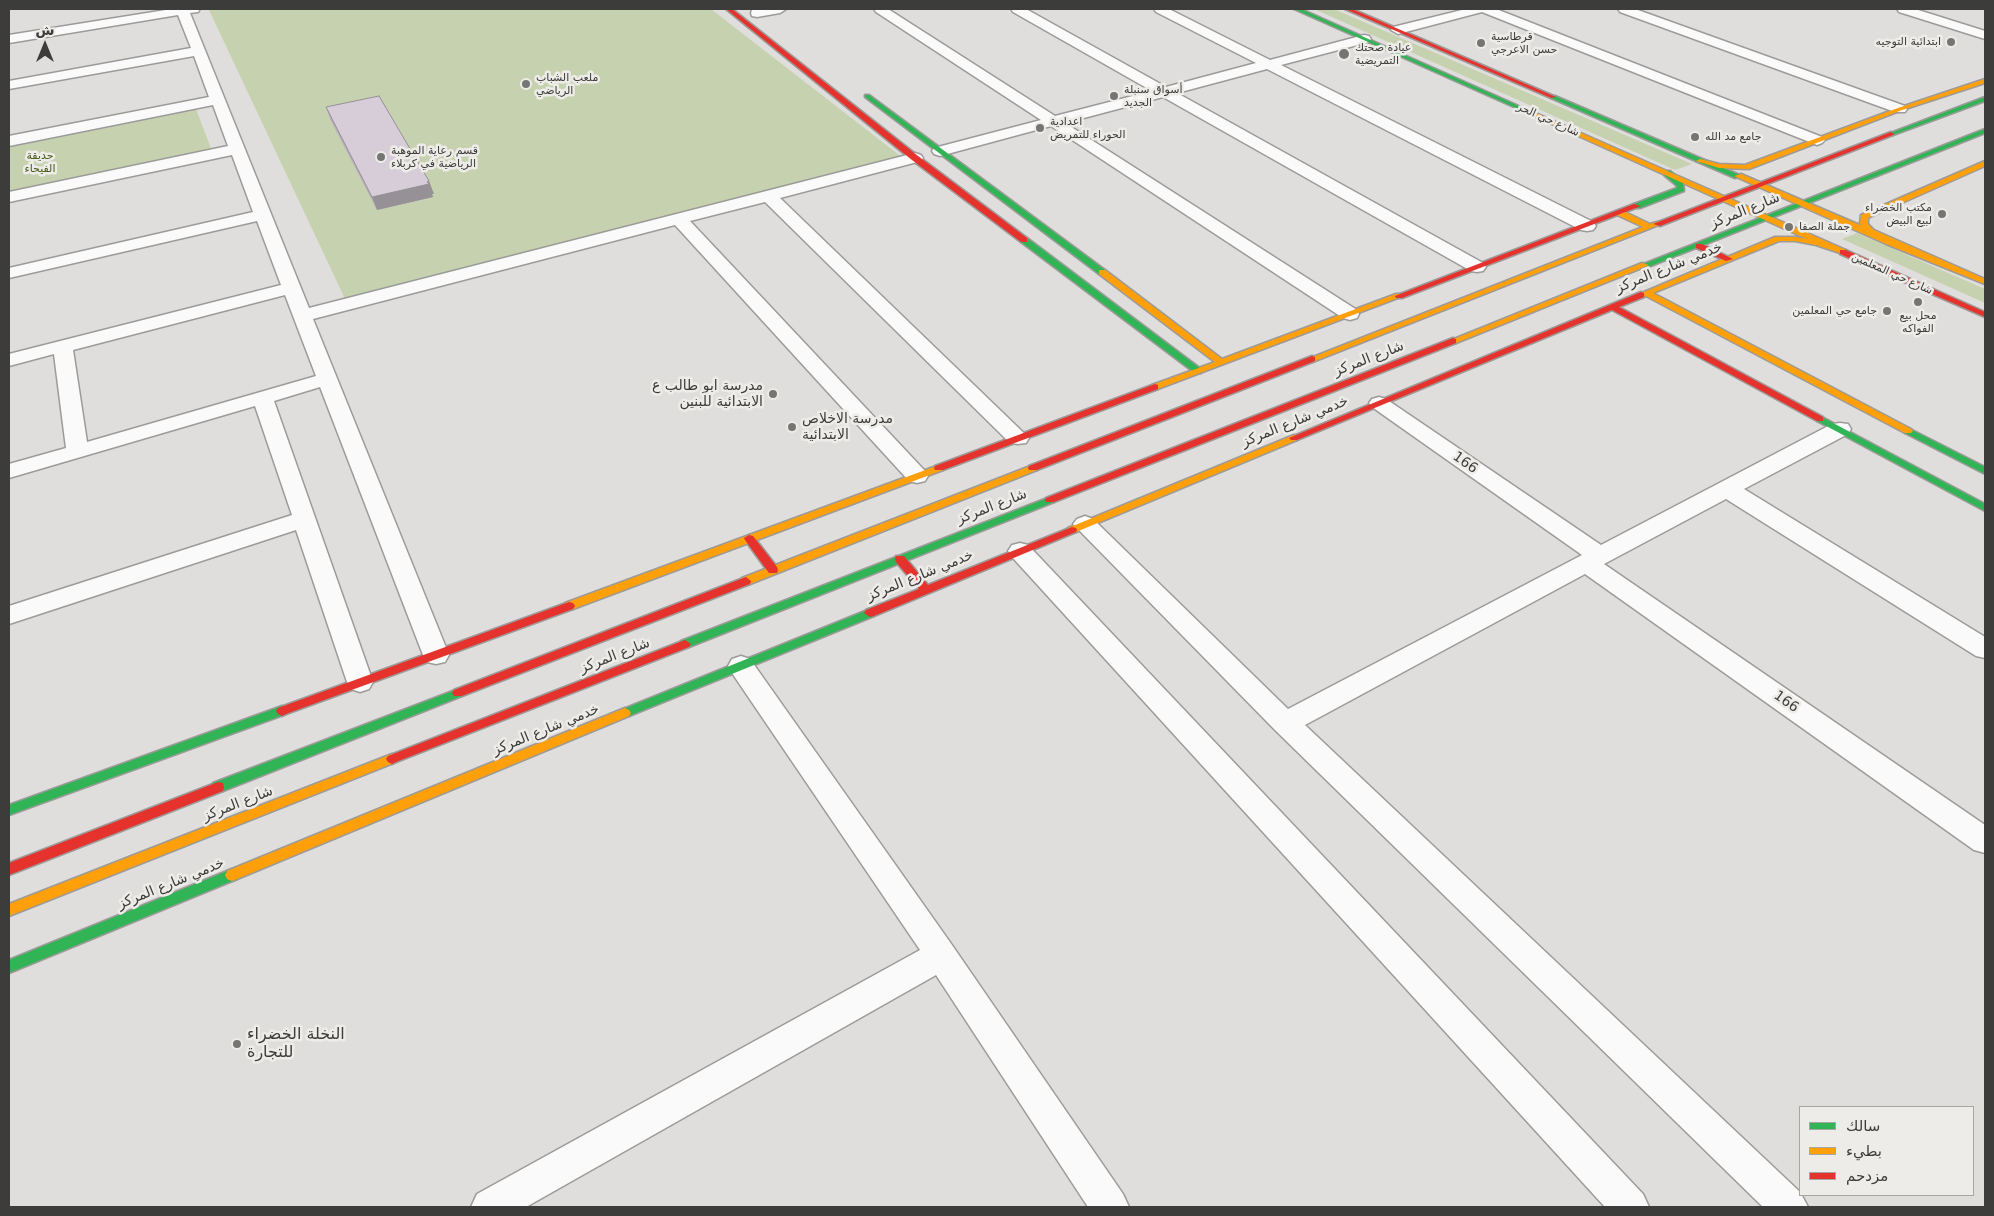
<!DOCTYPE html>
<html>
<head>
<meta charset="utf-8">
<style>
	body { margin:0 }
	#map { position:relative; width:1994px; height:1216px; overflow:hidden; background:#e0dedc; font-family:"DejaVu Sans",Vazirmatn,sans-serif }
	canvas { display:block }
	.frame { position:absolute; inset:0; border:10px solid #3c3c3a; pointer-events:none }
	.legend { position:absolute; left:1799px; top:1106px; width:175px; height:90px; box-sizing:border-box; background:#eeece8; border:1px solid #a7a6a2; margin:0; padding:6px 9px; list-style:none; font-size:15px; color:#3c3c3a }
	.legend li { display:flex; align-items:center; gap:10px; height:25px }
	.legend b { width:25px; border:1px solid #a7a6a2 }
	.north { position:absolute; left:20px; top:20px; width:50px; height:50px; -webkit-text-stroke:4px #eeece8; paint-order:stroke; rotate:0deg; font-size:14px; font-weight:700; line-height:20px; text-align:center; color:#3c3c3a }
	.north::after { content:''; display:block; margin:auto; width:18px; height:22px; background:#3c3c3a; clip-path:polygon(50% 0,100% 100%,50% 72%,0 100%) }
</style>
</head>
<body>
<div id="map">
<canvas width="1994" height="1216"></canvas>
<div class="frame"></div>
<ul class="legend">
<li><b style="height:6px;background:#30b455"></b>سالك</li>
<li><b style="height:6px;background:#ff9f0a"></b>بطيء</li>
<li><b style="height:6px;background:#e5322d"></b>مزدحم</li>
</ul>
<div class="north">ش</div>
</div>
<script>
const g = document.querySelector('canvas').getContext('2d');
g.lineJoin = 'round';
function paint(path, color) {
  g.fillStyle = color;
  g.fill(path, 'evenodd');
}
function toPath(rows) {
  const path = new Path2D();
  for (const r of rows) {
    path.moveTo(r[0], r[1]);
    for (let i = 2; i < r.length; i += 2) path.lineTo(r[i], r[i + 1]);
  }
  return path;
}
function stroke(path, color, width, dash) {
  g.strokeStyle = color;
  g.lineWidth = width;
  g.lineCap = dash ? 'butt' : 'round';
  g.setLineDash(dash || []);
  g.stroke(path);
}
function label(font, color, halo, rows, align = 'center') {
  g.font = font + ' "DejaVu Sans",Vazirmatn,sans-serif';
  g.lineWidth = 5;
  g.setLineDash([]);
  g.textBaseline = 'middle';
  g.strokeStyle = halo;
  g.fillStyle = color;
  for (const [text, x, y, turn = 0] of rows) {
    g.save();
    g.translate(x, y);
    g.rotate((+turn || 0) * Math.PI / 180);
    g.textAlign = isNaN(turn) ? turn : align;
    if (halo) g.strokeText(text, 0, 0);
    g.fillText(text, 0, 0);
    g.restore();
  }
}
paint(toPath([
	[216,9,711,9,903,158,346,301,209,10],
	[1314,9,1334,9,1692,164,1675,170],
	[196,109,212,151,9,193,9,145],
	[1857,233,1985,289,1985,303,1842,239]
]), '#c6d2af');
const street = toPath([
	[172,9,200,9,198,12,190,13,309,308,915,153,921,155,923,158,921,161,780,198,1029,438,1026,443,1018,444,1010,443,765,202,690,221,925,471,928,476,925,481,917,483,909,481,675,225,313,319,449,655,445,662,436,664,427,662,423,655,320,387,274,401,373,682,369,689,360,692,351,689,347,682,296,530,9,624,9,606,292,515,255,406,9,478,9,464,66,448,54,354,9,366,9,354,281,285,257,221,9,278,9,268,253,212,232,155,9,202,9,192,228,146,213,105,9,146,9,136,209,97,194,56,9,89,9,81,191,48,178,15,9,43,9,35,172,9],
	[285,295,316,376,87,442,73,350,285,295],
	[759,9,786,9,780,13,757,17,752,16,751,13,752,10,759,9],
	[874,9,888,9,1055,116,1152,91,1013,12,1011,9,1026,9,1166,87,1256,63,1156,12,1154,9,1169,9,1270,60,1364,35,1369,36,1371,39,1369,42,1281,65,1593,222,1596,226,1593,230,1587,231,1581,230,1267,69,1177,93,1483,263,1486,267,1483,271,1477,272,1471,271,1163,97,1065,123,1357,310,1359,314,1357,318,1350,320,1343,318,1051,126,940,156,934,154,932,151,934,148,1041,120,876,12,874,9],
	[1466,9,1496,9,1822,137,1825,140,1822,143,1817,145,1812,143,1482,12,1398,34,1391,30,1393,27,1466,9],
	[1618,9,1635,9,1905,106,1907,109,1905,112,1895,112,1620,12,1618,9],
	[1897,9,1915,9,1985,31,1985,39,1899,12,1897,9],
	[1379,397,1386,399,1601,545,1832,424,1840,423,1848,424,1851,429,1848,434,1744,489,1985,637,1985,658,1976,656,1726,499,1604,564,1985,825,1985,853,1974,850,1585,574,1305,725,1800,1192,1808,1207,1763,1207,1275,730,1073,524,1077,519,1085,516,1093,519,1288,709,1582,555,1372,407,1369,403,1372,399,1379,397],
	[1020,543,1028,545,1643,1194,1649,1207,1605,1207,1012,557,1008,551,1012,545,1020,543],
	[741,656,750,659,952,945,1123,1194,1129,1207,1088,1207,936,975,526,1207,471,1207,477,1194,920,950,732,673,728,666,732,659,741,656]
]);
const fast = toPath([
	[1294,9,1301,9,1539,115,1534,116,1294,9],
	[865,95,869,95,1105,270,1105,274,1099,274,865,97,865,95],
	[1551,96,1555,96,1742,176,1735,178,1551,98,1551,96],
	[1985,97,1985,101,1893,135,1888,134,1985,97],
	[1985,129,1985,133,1648,267,1641,265,1985,129],
	[1664,171,1670,171,1683,182,1684,191,1640,208,1634,208,1634,204,1677,188,1676,185,1664,175,1664,171],
	[1021,238,1027,238,1201,369,1201,373,1195,373,1021,242,1021,238],
	[1820,416,1985,504,1985,511,1817,421,1817,417,1820,416],
	[1908,428,1985,467,1985,474,1905,433,1903,431,1905,429,1908,428],
	[1050,497,1054,498,1055,500,1054,502,689,647,681,647,679,644,681,641,1050,497],
	[870,609,876,613,874,616,629,716,621,716,619,713,621,710,870,609],
	[458,689,462,690,464,693,462,696,223,791,218,792,213,791,212,787,213,783,458,689],
	[282,706,286,708,288,711,286,714,9,815,9,805,282,706],
	[232,869,237,871,239,875,237,879,9,973,9,960,232,869]
]);
const slow = toPath([
	[1985,79,1985,83,1902,110,1749,169,1719,168,1696,161,1700,159,1719,164,1745,165,1898,108,1985,79],
	[1534,114,1538,114,1846,250,1847,252,1843,254,1816,245,1795,241,1779,241,1653,293,1911,429,1913,431,1911,433,1905,433,1646,296,1641,298,1637,295,1775,237,1795,237,1807,239,1534,116,1534,114],
	[1985,161,1985,166,1868,218,1868,224,1874,230,1985,279,1985,284,1886,244,1734,176,1741,174,1862,226,1860,224,1861,215,1985,161],
	[1617,211,1623,211,1650,224,1657,222,1661,224,1315,361,1312,362,1308,359,1643,227,1617,215,1617,211],
	[1642,263,1649,265,1456,343,1450,343,1449,341,1642,263],
	[1099,270,1105,270,1222,359,1396,294,1402,294,1403,296,1155,390,1152,389,1152,385,1215,362,1099,274,1099,270],
	[1294,435,1299,438,1297,440,1076,532,1072,533,1067,530,1068,528,1294,435],
	[939,465,944,468,943,470,573,609,569,610,563,606,565,603,939,465],
	[1033,465,1038,468,1037,470,750,584,746,585,741,581,742,578,1033,465],
	[625,708,629,710,631,713,629,716,237,879,232,881,227,879,225,875,227,871,625,708],
	[392,754,396,756,398,759,396,762,9,916,9,904,392,754]
]);
const jam = toPath([
	[726,9,732,9,918,156,1027,238,1027,242,1021,242,912,160,726,9],
	[1345,9,1352,9,1556,97,1551,98,1345,9],
	[1891,132,1894,134,1893,135,1660,226,1653,224,1891,132],
	[1634,204,1641,206,1402,298,1396,298,1395,296,1634,204],
	[1696,244,1702,244,1733,259,1726,261,1696,248,1696,244],
	[1840,250,1846,250,1985,312,1985,317,1840,254,1840,250],
	[1641,292,1644,293,1644,297,1619,307,1823,417,1823,421,1817,421,1612,310,1297,440,1291,440,1289,438,1641,292],
	[1453,338,1456,339,1456,343,1054,502,1046,502,1045,500,1046,498,1453,338],
	[1312,356,1315,357,1315,361,1037,470,1029,470,1028,468,1029,466,1312,356],
	[1155,384,1158,385,1158,389,943,470,935,470,934,468,935,466,1155,384],
	[1072,527,1076,528,1077,530,1076,532,874,616,870,617,864,613,866,610,919,589,896,562,895,559,896,556,904,556,928,585,1072,527],
	[749,535,753,536,777,567,778,570,777,573,769,573,745,540,744,538,749,535],
	[746,577,751,581,750,584,462,696,454,696,452,693,454,690,746,577],
	[569,602,573,603,575,606,573,609,286,714,282,716,278,714,276,711,278,708,569,602],
	[685,640,691,644,689,647,396,762,392,764,388,762,386,759,388,756,685,640],
	[218,782,223,783,224,787,223,791,9,875,9,863,218,782]
]);
stroke(street, '#9c9b99', 3);
stroke(fast, '#9c9b99', 3);
stroke(slow, '#9c9b99', 3);
stroke(jam, '#9c9b99', 3);
paint(street, '#fafafa');
paint(fast, '#30b455');
paint(slow, '#ff9f0a');
paint(jam, '#e5322d');
paint(toPath([
	[326,107,434,194,432,194,433,197,377,210,330,119]
]), '#b8b0ba');
paint(toPath([
	[429,181,434,194,432,194,433,197,377,210,372,197]
]), '#969097');
const building = toPath([
	[379,96,429,181,427,182,429,184,372,197,326,107,379,96]
]);
paint(building, '#d6cdd8');
stroke(building, '#969097', 1);
for (const [x, y, r, color] of [
	[1951,42,5,"#757573"],
	[1481,43,5,"#757573"],
	[1344,54,6,"#757573"],
	[526,84,5,"#757573"],
	[1114,96,5,"#757573"],
	[1040,128,5,"#757573"],
	[1695,137,5,"#757573"],
	[381,157,5,"#757573"],
	[1942,214,5,"#757573"],
	[1789,227,5,"#757573"],
	[1918,302,5,"#757573"],
	[1887,311,5,"#757573"],
	[773,394,5,"#757573"],
	[792,427,5,"#757573"],
	[237,1044,5,"#757573"]
]) {
  const dot = new Path2D();
  dot.arc(x, y, r, 0, 2 * Math.PI);
  g.fillStyle = color;
  g.fill(dot);
  stroke(dot, '#eeece8', 2);
}
label('11px', '#3c3c3a', '#eeece8', [
	["قرطاسية",1491,37],
	["حسن الاعرجي",1491,50],
	["ابتدائية التوجيه",1941,42,"right"],
	["عيادة صحتك",1355,48],
	["التمريضية",1355,61],
	["ملعب الشباب",536,78],
	["الرياضي",536,91],
	["أسواق سنبلة",1124,90],
	["الجديد",1124,103],
	["اعدادية",1050,122],
	["الحوراء للتمريض",1050,135],
	["جامع مد الله",1705,137],
	["قسم رعاية الموهبة",391,151],
	["الرياضية في كربلاء",391,164],
	["مكتب الخضراء",1932,208,"right"],
	["لبيع البيض",1932,221,"right"],
	["جملة الصفا",1799,227],
	["جامع حي المعلمين",1877,311,"right"],
	["محل بيع",1918,316,"center"],
	["الفواكه",1918,329,"center"]
], 'left');
label('11px', '#3c3c3a', '#eeece8', [
	["شارع حي الحر",1548,120,24],
	["شارع حي المعلمين",1892,274,24]
]);
label('11px', '#465d16', '#eeece8', [
	["حديقة",40,156],
	["الفيحاء",40,169]
]);
label('14px', '#3c3c3a', '#eeece8', [
	["شارع المركز",1745,211,-22],
	["خدمي شارع المركز",1669,268,-22],
	["شارع المركز",1369,359,-21],
	["خدمي شارع المركز",1295,422,-22],
	["166",1465,463,35],
	["شارع المركز",992,507,-21],
	["خدمي شارع المركز",920,576,-22],
	["شارع المركز",615,656,-21],
	["166",1786,702,35],
	["خدمي شارع المركز",546,730,-22],
	["شارع المركز",238,804,-21],
	["خدمي شارع المركز",171,884,-22]
]);
label('14px', '#3c3c3a', '#eeece8', [
	["مدرسة ابو طالب ع",763,386],
	["الابتدائية للبنين",763,402],
	["مدرسة الاخلاص",802,419,"left"],
	["الابتدائية",802,435,"left"]
], 'right');
label('16px', '#3c3c3a', '#eeece8', [
	["النخلة الخضراء",247,1035],
	["للتجارة",247,1053]
], 'left');
</script>
</body>
</html>
